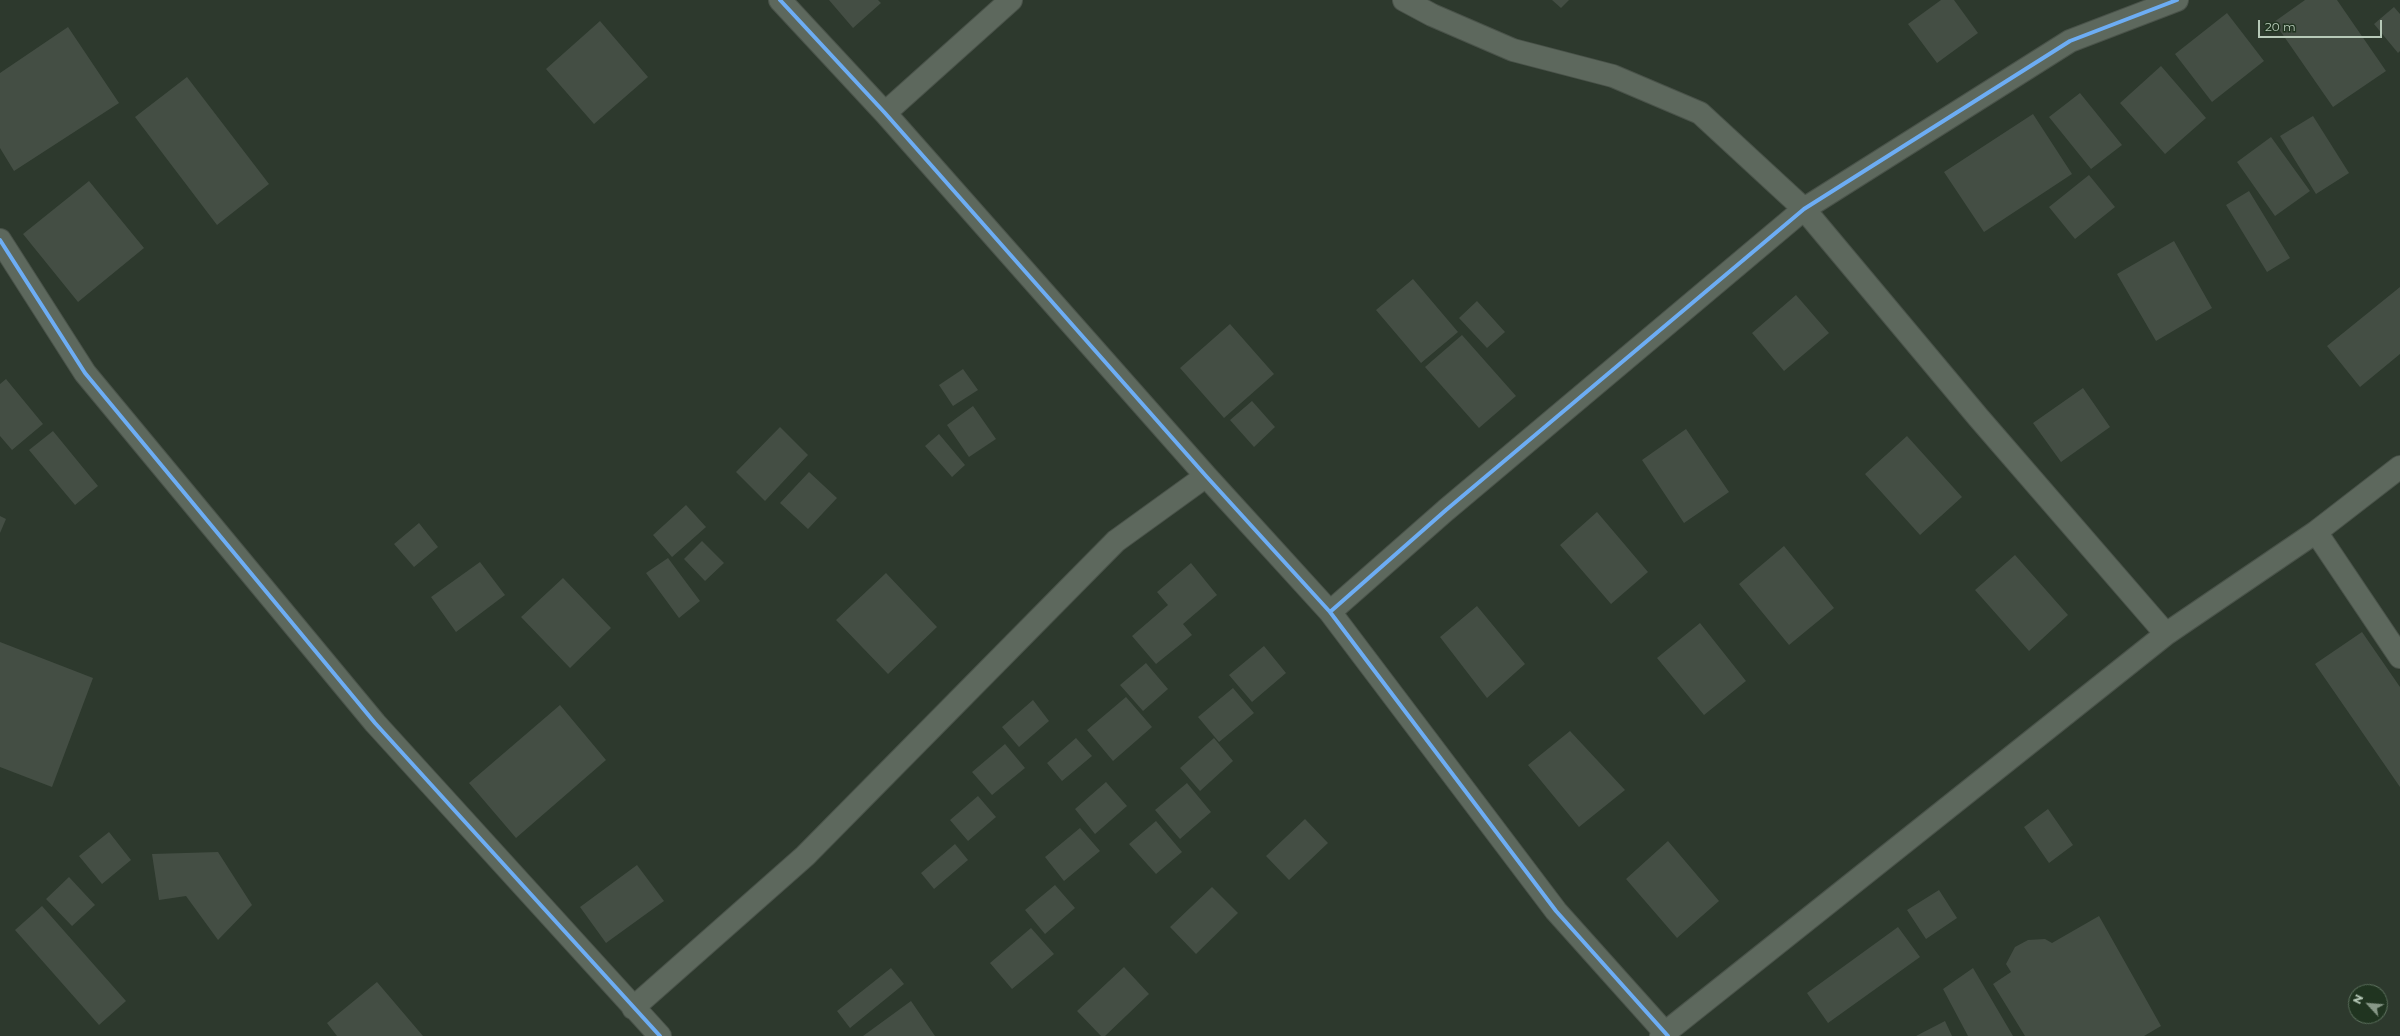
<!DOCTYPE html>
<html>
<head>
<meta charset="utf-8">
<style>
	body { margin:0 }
	#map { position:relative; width:2400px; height:1036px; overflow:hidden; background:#2d392d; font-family:Montserrat,sans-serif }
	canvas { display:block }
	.north { position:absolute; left:2348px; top:984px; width:40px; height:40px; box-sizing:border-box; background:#203420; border:1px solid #5c705d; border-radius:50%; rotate:296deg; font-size:11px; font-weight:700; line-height:16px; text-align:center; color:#b7c9b8 }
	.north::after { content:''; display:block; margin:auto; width:14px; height:18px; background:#879787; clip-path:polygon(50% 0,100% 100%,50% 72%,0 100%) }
	.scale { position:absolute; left:2258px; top:20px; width:124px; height:18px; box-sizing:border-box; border:2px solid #b7c9b8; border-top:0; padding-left:5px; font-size:12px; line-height:14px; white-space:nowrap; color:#b7c9b8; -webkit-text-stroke:3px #203420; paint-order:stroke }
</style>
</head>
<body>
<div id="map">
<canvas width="2400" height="1036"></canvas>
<div class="north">N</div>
<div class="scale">20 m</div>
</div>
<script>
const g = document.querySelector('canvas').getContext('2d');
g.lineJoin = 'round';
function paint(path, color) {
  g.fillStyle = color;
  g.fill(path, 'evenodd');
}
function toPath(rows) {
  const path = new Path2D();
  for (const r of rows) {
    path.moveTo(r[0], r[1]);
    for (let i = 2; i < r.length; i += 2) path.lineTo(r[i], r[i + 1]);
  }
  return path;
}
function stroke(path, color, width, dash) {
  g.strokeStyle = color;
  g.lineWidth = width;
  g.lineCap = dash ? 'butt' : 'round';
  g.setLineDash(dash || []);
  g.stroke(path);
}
paint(toPath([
	[829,0,878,0,881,3,853,28],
	[1552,0,1569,0,1561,8],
	[1941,0,1954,0,1978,33,1937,63,1908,24],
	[2305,0,2337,0,2386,71,2333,107,2274,22],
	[2394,7,2400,14,2400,51,2398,53,2374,24],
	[2227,13,2264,61,2212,102,2175,54],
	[600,21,648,77,594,124,546,69],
	[68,27,119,103,14,171,0,148,0,73],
	[2161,66,2206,118,2165,154,2120,103],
	[187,77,269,184,217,225,135,117],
	[2080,93,2122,145,2091,169,2049,117],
	[2033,114,2072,174,1984,232,1944,172],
	[2313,116,2349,173,2316,194,2280,136],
	[2271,137,2310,191,2275,216,2237,162],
	[2089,175,2115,207,2075,239,2049,207],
	[89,181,144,248,78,302,23,234],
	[2249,191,2290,258,2267,272,2226,205],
	[2174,241,2212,308,2156,341,2117,274],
	[1413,279,1458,332,1421,363,1376,310],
	[2400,287,2400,354,2360,387,2327,346],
	[1796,295,1829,333,1784,371,1752,333],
	[1477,301,1505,332,1487,348,1459,318],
	[1230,324,1274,374,1224,418,1180,368],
	[1462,335,1516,396,1479,428,1425,367],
	[963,369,978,390,953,406,939,385],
	[6,379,43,424,12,450,0,436,0,384],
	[2083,388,2110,427,2061,462,2033,423],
	[1252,401,1275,427,1254,447,1230,420],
	[973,406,996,439,969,457,947,425],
	[780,427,808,455,765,501,736,472],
	[1686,429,1729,492,1684,523,1642,460],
	[53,431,98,486,75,505,29,450],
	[939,434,965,465,952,477,925,446],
	[1907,436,1962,497,1920,535,1865,474],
	[809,472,837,498,808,529,780,503],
	[686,505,706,527,672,557,653,535],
	[1597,512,1648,572,1611,604,1560,545],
	[0,516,6,519,0,533],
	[419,523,438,547,414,567,394,544],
	[702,541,724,563,705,581,684,559],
	[1784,546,1834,608,1789,645,1739,584],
	[2015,555,2068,615,2029,651,1975,590],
	[668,558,700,601,679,618,646,573],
	[480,562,505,595,456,632,431,597],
	[1191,563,1217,595,1183,624,1192,635,1156,664,1132,636,1168,605,1157,592],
	[886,573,937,627,888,674,836,620],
	[563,578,611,628,570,668,521,617],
	[1477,606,1525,664,1487,698,1440,637],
	[1700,623,1746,681,1704,715,1657,658],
	[2362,632,2400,687,2400,787,2315,664],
	[0,642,93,678,52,787,0,767],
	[1264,646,1286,673,1252,702,1229,675],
	[1146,663,1168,689,1143,711,1120,685],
	[1233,688,1254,713,1219,742,1198,717],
	[1126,697,1152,727,1113,761,1087,730],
	[1033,700,1049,721,1019,747,1002,727],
	[560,705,606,760,516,838,469,783],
	[1570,731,1625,790,1579,827,1528,765],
	[1076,738,1092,756,1062,781,1047,763],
	[1214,738,1233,761,1200,791,1180,768],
	[1005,744,1025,768,992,795,972,772],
	[1106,782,1127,806,1095,834,1075,809],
	[1187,783,1211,812,1180,839,1155,810],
	[978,796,996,817,968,841,950,820],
	[2048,809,2073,845,2049,863,2024,827],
	[1305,819,1328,843,1289,880,1266,856],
	[1156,821,1182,852,1156,874,1129,844],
	[1080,828,1100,851,1064,881,1045,857],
	[109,832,131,860,102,884,79,856],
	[1668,841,1719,901,1677,938,1626,879],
	[955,844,968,860,934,889,921,873],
	[218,852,252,905,218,940,186,896,159,900,152,854],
	[637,865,664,901,606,943,580,907],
	[69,877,95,905,72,926,46,899],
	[1055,885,1075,908,1045,934,1025,910],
	[1212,887,1238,913,1196,954,1170,927],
	[1939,890,1957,918,1926,939,1907,910],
	[42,906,126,1001,99,1025,15,930],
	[2099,916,2161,1026,2144,1036,2025,1036,1993,984,2011,972,2006,964,2015,947,2028,940,2045,939,2052,943],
	[1898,927,1920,957,1828,1023,1807,993],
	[1031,928,1054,954,1012,989,990,963],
	[1124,967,1149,994,1105,1036,1101,1036,1077,1011],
	[891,968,904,984,850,1028,837,1011],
	[1973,968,2013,1036,1968,1036,1943,989],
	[377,982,423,1036,337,1036,327,1023],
	[911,1001,935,1036,863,1036],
	[1945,1021,1952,1036,1916,1036]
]), '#444e44');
const street = toPath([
	[780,0,885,113,1206,476,1330,612,1556,911,1668,1036],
	[1404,0,1432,15,1513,50,1613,76,1700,113,1804,209,1978,417,2166,634],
	[885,113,1011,0],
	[0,240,85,373,375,723,660,1036],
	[2316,532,2400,657],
	[1330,612,1446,510,1804,209,2070,41,2177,0],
	[633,1008,805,856,1116,541,1206,476],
	[1661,1036,2166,634,2316,532,2400,467]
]);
stroke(street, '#4a534a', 24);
stroke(street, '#5d685d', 22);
stroke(toPath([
	[780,0,885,113,1206,476,1330,612,1556,911,1668,1036],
	[0,240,85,373,375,723,660,1036],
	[1330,612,1446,510,1804,209,2070,41,2177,0]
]), '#6dadf4', 4);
</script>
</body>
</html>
